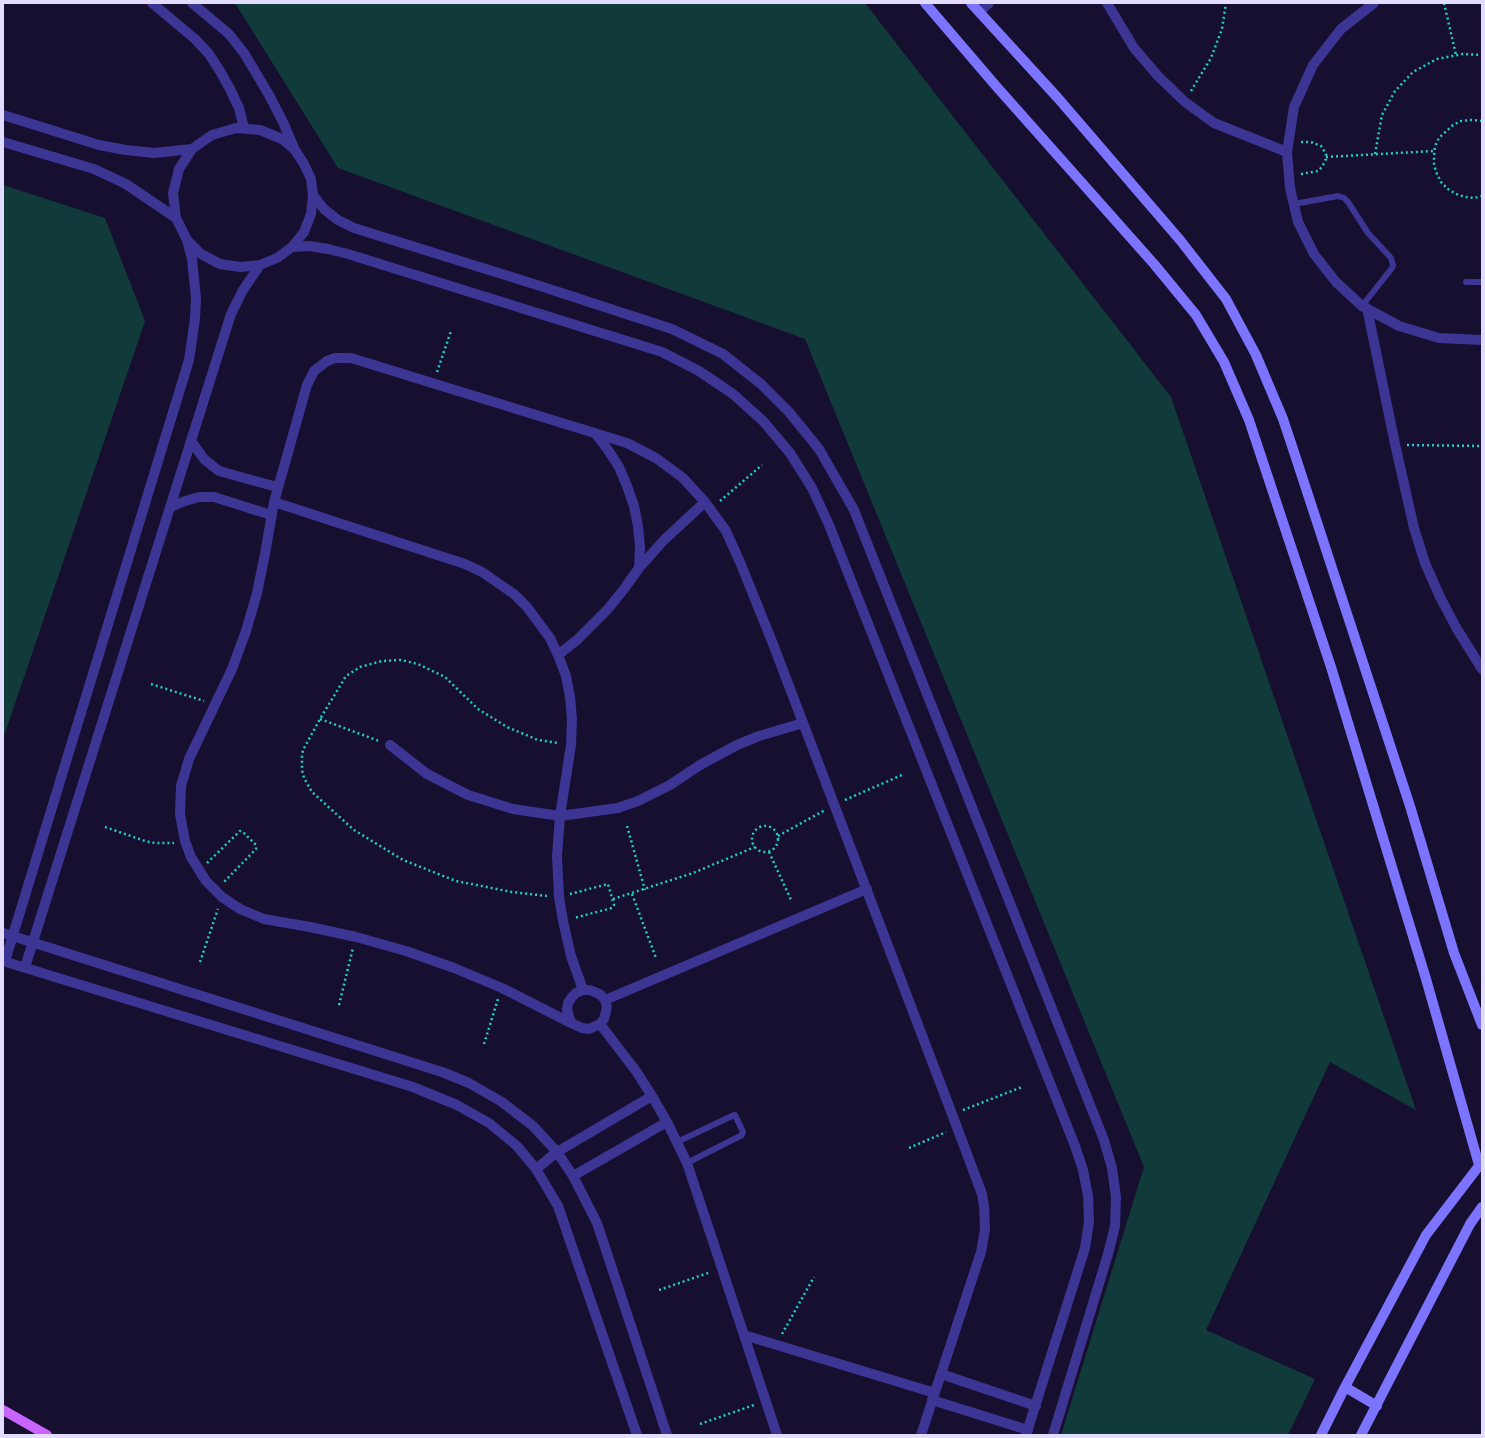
<!DOCTYPE html>
<html>
<head>
<meta charset="utf-8">
<style>
	body { margin:0 }
	#map { position:relative; width:1485px; height:1438px; overflow:hidden; background:#160f2f; font-family:"DejaVu Sans",sans-serif }
	canvas { display:block }
	.frame { position:absolute; inset:0; border:4px solid #e2ddff; pointer-events:none }
</style>
</head>
<body>
<div id="map">
<canvas width="1485" height="1438"></canvas>
<div class="frame"></div>
</div>
<script>
const g = document.querySelector('canvas').getContext('2d');
g.lineJoin = 'round';
function paint(path, color) {
  g.fillStyle = color;
  g.fill(path, 'evenodd');
}
function toPath(rows) {
  const path = new Path2D();
  for (const r of rows) {
    if (r.length === 3) {
      path.moveTo(r[0] + r[2], r[1]);
      path.arc(r[0], r[1], r[2], 0, 2 * Math.PI);
      continue;
    }
    path.moveTo(r[0], r[1]);
    for (let i = 2; i < r.length; i += 2) path.lineTo(r[i], r[i + 1]);
  }
  return path;
}
function stroke(path, color, width, dash) {
  g.strokeStyle = color;
  g.lineWidth = width;
  g.lineCap = dash ? 'butt' : 'round';
  g.setLineDash(dash || []);
  g.stroke(path);
}
paint(toPath([
	[235,3,865,3,1171,397,1416,1110,1330,1062,1206,1330,1315,1379,1288,1435,1061,1435,1144,1167,805,339,338,168],
	[3,185,105,218,145,321,3,739]
]), '#113a3a');
stroke(toPath([
	[1444,3,1456,55],
	[1191,91,1211,58,1222,29,1226,3],
	[1482,121,1471,120,1461,121,1453,125,1439,138,1435,146,1434,156,1434,165,1437,174,1441,182,1448,189,1456,194,1465,197,1474,198,1482,196],
	[1375,154,1382,115,1395,91,1413,72,1437,59,1463,54,1482,55],
	[1326,157,1434,151],
	[1301,174,1318,171,1322,167,1326,159,1326,154,1321,146,1311,142,1301,142],
	[437,372,451,331],
	[1407,445,1482,446],
	[720,501,762,465],
	[151,684,204,701],
	[320,719,379,741],
	[845,800,904,774],
	[627,826,645,890],
	[765,839,13],
	[105,827,145,841,155,843,174,843],
	[778,836,825,810],
	[769,852,792,902],
	[207,863,240,831,243,832,256,845,256,849,224,882],
	[570,894,608,884,614,905,612,908,574,918],
	[632,894,656,958],
	[547,896,512,892,456,881,403,860,354,830,312,792,304,778,302,770,302,755,303,750,320,719,346,676,360,667,382,661,401,660,418,664,445,677,478,709,507,727,538,740,559,743],
	[613,899,693,873,755,847],
	[200,962,218,909],
	[339,1005,353,948],
	[484,1044,498,999],
	[963,1110,1022,1087],
	[909,1148,946,1132],
	[659,1290,711,1272],
	[782,1334,814,1277],
	[700,1424,754,1405]
]), '#23cdc8', 2.5, [2, 3]);
stroke(toPath([
	[1294,204,1338,196,1344,198,1348,202,1368,233,1391,258,1393,265,1392,268,1362,306],
	[1466,282,1482,282],
	[677,1142,734,1115,735,1115,743,1132,742,1135,687,1163]
]), '#3c3593', 6);
stroke(toPath([
	[152,3,195,39,209,54,220,71,230,89,239,108,244,128],
	[192,3,229,34,244,53,269,95,283,122,294,148],
	[1107,3,1134,48,1158,76,1185,102,1214,123,1287,152],
	[1374,3,1341,29,1313,65,1294,107,1287,152,1290,188,1298,222,1314,254,1336,282,1362,306,1399,326,1439,338,1482,340],
	[979,12,989,3],
	[3,115,99,145,126,150,154,153,192,149,212,135,236,128,260,130,282,139,295,150,304,164,311,179,313,195,311,214,304,232,292,247,277,258,260,265,240,267,220,264,201,254,187,240,176,218,173,193,179,169,192,149],
	[3,142,94,169,126,184,176,218],
	[313,195,324,209,338,220,354,228,534,284,672,329,723,354,761,384,789,412,819,449,854,510,1104,1140,1112,1168,1116,1197,1115,1226,1108,1254,1053,1435],
	[292,247,310,246,328,249,348,254,662,352,699,371,733,394,763,421,790,453,812,488,829,525,1075,1146,1083,1170,1088,1196,1089,1222,1085,1248,1026,1435],
	[1367,308,1395,444,1414,528,1425,563,1440,597,1457,629,1482,669],
	[595,433,608,450,619,467,627,486,634,506,638,526,640,547,639,568],
	[191,441,204,459,219,471,277,487],
	[274,502,465,564,482,572,514,594,527,607,550,638,558,655,566,676,570,697,572,719,571,745,560,816,557,856,559,897,563,921,571,956,583,990],
	[171,507,185,501,199,497,214,497,271,515],
	[558,655,577,640,608,609,624,589,639,568,664,540,705,502],
	[390,745,427,774,468,795,513,809,560,816,618,808,638,801,670,785,700,765,737,745,759,736,803,723],
	[3,933,442,1072,469,1083,502,1102,533,1126,557,1152,573,1176,597,1223,667,1435],
	[3,961,413,1087,457,1105,489,1123,517,1146,536,1169,558,1206,637,1435],
	[5,961,189,360,195,319,196,298,192,259,187,240],
	[25,967,231,314,243,290,260,265],
	[583,990,589,990,595,992,601,995,605,1000,607,1007,604,1019,600,1024,589,1029,582,1028,571,1023,567,1010,568,1003,572,997,576,993,583,990],
	[605,1000,867,889],
	[571,1023,502,988,454,968,406,951,356,937,310,927,264,919,240,909,222,897,206,881,191,857,185,841,180,814,181,786,189,759,232,669,246,631,257,593,265,554,274,502,307,385,314,371,327,361,335,358,351,358,627,443,656,458,683,478,705,502,726,531,740,562,773,644,952,1114,982,1194,984,1206,985,1229,981,1252,921,1435],
	[600,1024,636,1071,652,1096,667,1122,687,1163,777,1435],
	[536,1169,557,1152,652,1096],
	[573,1176,667,1122],
	[744,1335,935,1393],
	[941,1374,1036,1406],
	[932,1400,1028,1430]
]), '#3c3593', 10);
stroke(toPath([
	[925,3,996,86,1154,264,1196,315,1224,362,1249,420,1331,667,1426,979,1479,1165],
	[971,3,1057,97,1180,240,1226,299,1256,355,1283,419,1294,452,1410,806,1454,953,1482,1025],
	[1345,1387,1377,1406],
	[1321,1435,1345,1387,1426,1235,1482,1162],
	[1361,1435,1470,1224,1482,1207]
]), '#7c74ff', 10);
stroke(toPath([
	[3,1410,47,1435]
]), '#ca64ff', 10);
</script>
</body>
</html>
